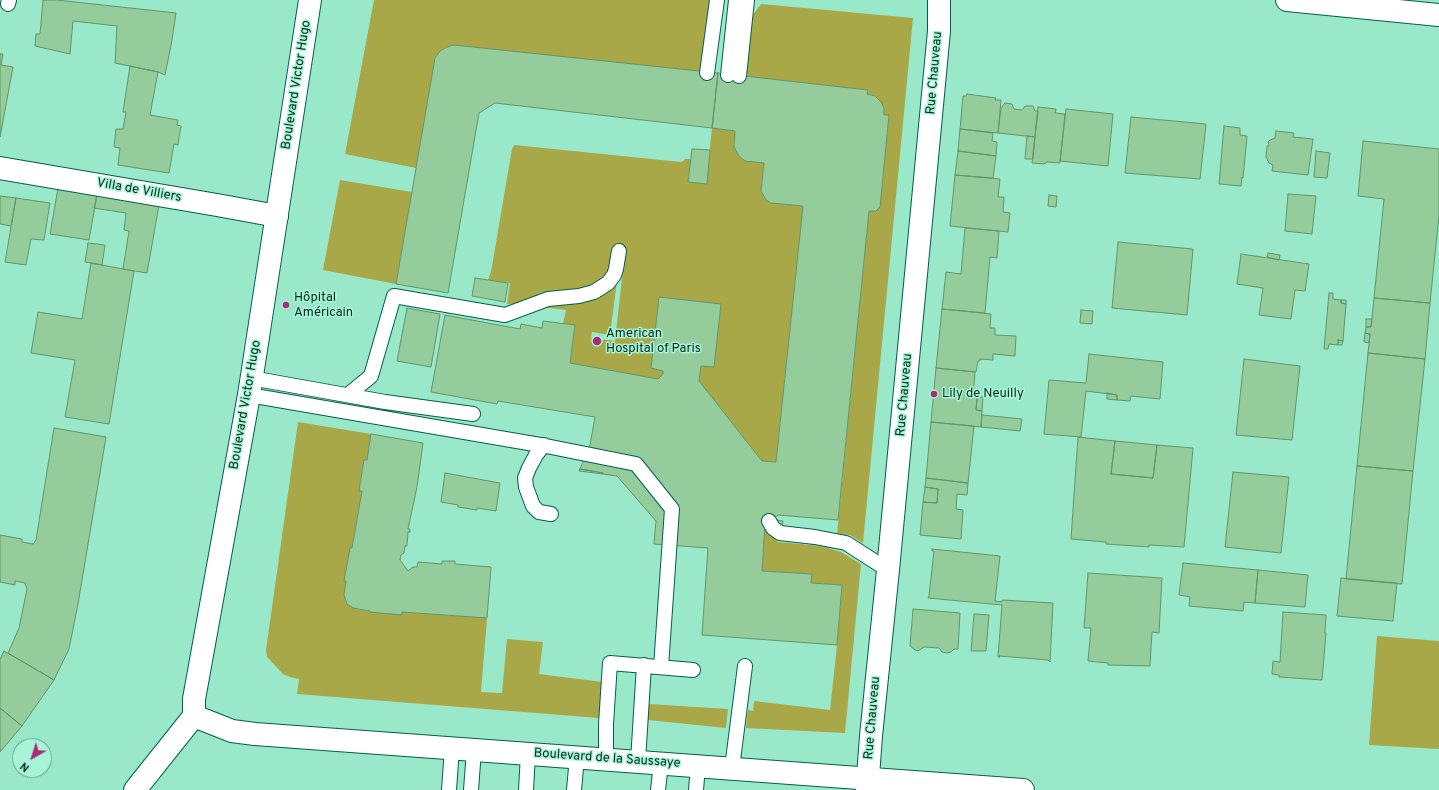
<!DOCTYPE html>
<html>
<head>
<meta charset="utf-8">
<style>
	body { margin:0 }
	#map { position:relative; width:1439px; height:790px; overflow:hidden; background:#9ae8ca; font-family:Overpass,sans-serif }
	canvas { display:block }
	.north { position:absolute; left:12px; top:738px; width:40px; height:40px; box-sizing:border-box; background:#a7f5d7; border:1px solid #67a38d; border-radius:50%; rotate:219deg; font-size:11px; font-weight:700; line-height:16px; text-align:center; color:#06281d }
	.north::after { content:''; display:block; margin:auto; width:14px; height:18px; background:#ab2b78; clip-path:polygon(50% 0,100% 100%,50% 72%,0 100%) }
</style>
</head>
<body>
<div id="map">
<canvas width="1439" height="790"></canvas>
<div class="north">N</div>
</div>
<script>
const g = document.querySelector('canvas').getContext('2d');
g.lineJoin = 'round';
function paint(path, color) {
  g.fillStyle = color;
  g.fill(path, 'evenodd');
}
function toPath(rows) {
  const path = new Path2D();
  for (const r of rows) {
    path.moveTo(r[0], r[1]);
    for (let i = 2; i < r.length; i += 2) path.lineTo(r[i], r[i + 1]);
  }
  return path;
}
function stroke(path, color, width, dash) {
  g.strokeStyle = color;
  g.lineWidth = width;
  g.lineCap = dash ? 'butt' : 'round';
  g.setLineDash(dash || []);
  g.stroke(path);
}
function label(font, color, halo, rows, align = 'center') {
  g.font = font + ' Overpass,sans-serif';
  g.lineWidth = 3;
  g.setLineDash([]);
  g.textBaseline = 'middle';
  g.strokeStyle = halo;
  g.fillStyle = color;
  for (const [text, x, y, turn = 0] of rows) {
    g.save();
    g.translate(x, y);
    g.rotate((+turn || 0) * Math.PI / 180);
    g.textAlign = isNaN(turn) ? turn : align;
    if (halo) g.strokeText(text, 0, 0);
    g.fillText(text, 0, 0);
    g.restore();
  }
}
paint(toPath([
	[374,0,711,0,701,72,454,45,446,47,440,51,435,58,416,168,345,154],
	[761,4,913,18,863,543,850,535,837,534,869,211,876,211,880,207,889,116,884,115,884,108,881,102,875,96,867,94,868,90,746,77,752,16],
	[712,128,735,131,734,147,739,156,745,161,764,163,761,191,766,200,771,203,803,206,776,462,762,461,699,381,701,366,714,367,721,304,659,298,651,368,663,371,663,374,658,379,570,363,575,326,563,324,566,310,542,307,617,281,610,335,592,332,591,338,615,341,625,251,604,276,594,284,588,287,577,290,547,292,540,293,522,304,507,304,510,283,488,280,491,272,512,149,514,145,681,162,683,161,685,159,691,159,688,182,706,184],
	[340,180,412,192,396,284,323,270],
	[298,422,371,434,367,460,364,460,359,491,362,491,352,548,350,548,345,599,348,605,355,609,370,611,371,612,402,614,402,612,487,618,481,692,502,693,507,639,543,642,539,674,603,682,599,718,297,694,299,679,290,677,283,674,267,657,266,650],
	[765,524,778,542,822,546,841,552,861,564,845,733,746,728,748,710,753,711,754,701,830,710,837,645,842,585,811,583,811,574,762,571],
	[1377,636,1439,641,1439,749,1369,745],
	[649,704,728,709,726,728,648,720]
]), '#a9a848');
const building = toPath([
	[43,0,57,0,176,13,172,40,165,75,158,72,115,63,117,26,73,21,70,54,35,46,36,34,40,34,43,0],
	[454,45,718,73,712,128,495,103,479,113,448,293,396,284,435,58,440,51,447,47,454,45],
	[0,54,3,54,1,65,13,67,0,137,0,54],
	[130,66,158,72,150,115,178,120,177,125,181,126,178,145,174,144,169,173,118,165,120,148,114,147,116,129,123,129,126,112,123,112,130,66],
	[718,73,868,90,867,94,875,96,881,102,884,108,884,115,889,115,880,207,876,211,869,211,838,520,778,515,765,524,762,571,812,574,811,583,842,585,837,645,702,635,708,548,654,544,656,521,617,476,603,474,603,473,580,469,590,445,595,417,498,401,497,404,431,392,445,315,520,329,521,324,542,328,543,321,575,325,570,363,658,379,663,374,663,371,651,368,659,297,721,304,714,367,701,366,699,381,762,461,776,462,803,206,771,203,766,200,761,191,764,163,745,161,739,156,734,147,735,131,712,128,718,73],
	[967,94,996,98,995,100,1001,100,998,133,960,129,963,96,966,96,967,94],
	[1005,103,1012,104,1014,109,1022,110,1025,106,1033,106,1035,111,1038,111,1035,137,998,133,1001,108,1005,103],
	[1038,107,1056,109,1055,113,1065,114,1060,163,1047,162,1044,164,1032,163,1038,107],
	[1066,109,1113,114,1108,166,1060,161,1066,109],
	[1131,117,1206,124,1200,179,1125,173,1131,117],
	[1224,126,1240,128,1240,135,1247,136,1243,178,1242,177,1241,186,1219,184,1224,126],
	[960,129,993,133,992,141,997,142,996,156,958,151,960,129],
	[1276,131,1294,133,1293,137,1313,139,1308,175,1272,171,1273,165,1269,163,1266,157,1267,146,1269,146,1268,142,1270,140,1275,138,1276,131],
	[1027,136,1035,137,1033,159,1025,159,1027,136],
	[1363,141,1439,149,1439,215,1430,303,1374,298,1384,199,1358,196,1363,141],
	[692,149,710,150,707,184,688,182,692,149],
	[958,151,996,156,993,178,955,175,958,151],
	[1316,151,1330,153,1327,178,1314,177,1316,151],
	[955,175,1000,179,998,197,1004,197,1003,212,1010,213,1008,232,950,226,955,175],
	[58,188,97,195,89,240,50,234,58,188],
	[1288,194,1316,196,1312,234,1285,231,1288,194],
	[97,195,159,205,147,273,123,269,129,231,124,230,126,213,94,208,97,195],
	[1049,195,1057,196,1056,207,1048,206,1049,195],
	[0,196,16,198,11,226,0,224,0,196],
	[16,198,50,203,44,240,31,239,26,265,5,262,16,198],
	[965,228,999,231,997,258,990,257,985,313,942,309,946,272,961,274,965,228],
	[1118,242,1193,249,1187,315,1112,308,1118,242],
	[88,243,105,245,102,265,85,262,88,243],
	[1268,253,1280,255,1279,260,1267,257,1268,253],
	[1241,254,1309,264,1305,291,1295,290,1291,319,1259,315,1263,288,1237,284,1241,254],
	[91,263,134,271,109,424,65,417,75,360,31,353,38,312,82,319,91,263],
	[475,278,508,283,505,302,472,296,475,278],
	[1329,293,1333,293,1333,299,1341,300,1341,303,1346,304,1343,341,1338,340,1338,345,1329,344,1328,349,1324,349,1329,293],
	[1374,298,1430,303,1425,359,1368,353,1370,334,1365,333,1366,327,1371,327,1374,298],
	[1341,300,1346,300,1346,304,1341,303,1341,300],
	[407,308,440,314,431,367,397,361,407,308],
	[942,309,991,314,990,328,995,328,995,335,1016,336,1015,356,993,354,993,360,980,359,980,361,978,361,976,372,936,368,942,309],
	[1081,310,1093,311,1092,324,1080,323,1081,310],
	[1366,319,1372,319,1371,327,1366,327,1366,319],
	[1365,333,1370,334,1369,343,1364,342,1365,333],
	[1338,340,1343,341,1342,345,1338,345,1338,340],
	[1368,353,1425,359,1413,471,1357,466,1368,353],
	[1089,354,1163,362,1160,399,1131,396,1130,401,1117,400,1117,395,1086,391,1081,437,1044,434,1049,380,1086,383,1089,354],
	[1244,359,1300,366,1292,440,1236,435,1244,359],
	[936,368,975,372,973,397,977,397,976,410,982,411,981,427,931,422,936,368],
	[1107,393,1117,395,1117,400,1107,399,1107,393],
	[977,397,983,397,982,411,976,410,977,397],
	[982,415,1022,419,1020,431,981,427,982,415],
	[931,422,974,426,968,483,926,478,931,422],
	[54,428,106,437,78,604,69,649,54,680,8,653,19,628,27,589,25,583,15,581,15,585,0,582,0,535,22,539,22,542,33,544,36,540,54,428],
	[371,434,423,443,417,487,408,529,410,529,410,532,408,532,407,546,405,546,404,553,401,555,400,560,408,571,413,567,417,567,418,562,442,564,442,561,455,561,455,564,491,567,487,618,402,612,402,615,370,612,370,611,353,608,347,604,344,595,346,581,344,581,350,548,352,548,362,491,359,491,364,460,367,460,371,434],
	[1078,437,1115,441,1111,474,1153,478,1157,445,1193,448,1184,547,1149,545,1149,547,1106,544,1106,542,1071,539,1078,437],
	[1115,441,1157,445,1153,478,1111,474,1115,441],
	[1357,466,1413,471,1402,584,1346,579,1357,466],
	[580,469,603,473,603,474,579,471,580,469],
	[1233,472,1289,477,1281,553,1225,547,1233,472],
	[445,473,500,483,496,511,477,508,477,510,458,507,458,505,441,502,445,473],
	[926,478,968,483,967,495,957,494,956,509,963,510,961,539,920,535,923,502,937,503,938,489,925,487,926,478],
	[925,487,938,489,937,503,923,502,925,487],
	[777,520,783,521,782,528,776,528,777,520],
	[932,549,1000,556,995,601,1002,602,1002,600,1053,603,1050,662,1048,660,999,656,1000,657,998,657,1002,605,928,598,929,596,934,551,932,551,932,549],
	[1183,563,1258,570,1255,603,1244,602,1243,611,1189,606,1190,597,1179,595,1183,563],
	[1258,570,1308,575,1305,607,1255,603,1258,570],
	[1088,573,1162,578,1159,633,1152,632,1150,666,1108,665,1108,663,1088,661,1091,628,1084,628,1088,573],
	[1341,578,1397,583,1393,621,1337,616,1341,578],
	[913,609,960,613,958,649,954,649,951,652,947,653,942,652,939,648,924,647,918,651,915,650,910,646,913,609],
	[1283,612,1326,615,1325,633,1326,633,1322,680,1279,677,1279,675,1272,674,1273,661,1280,662,1283,612],
	[974,614,989,615,986,651,971,651,974,614],
	[4,651,54,680,22,726,0,708,0,659,4,651],
	[0,708,22,726,0,752,0,708]
]);
paint(building, '#95cc9c');
stroke(building, '#619669', 1);
const lane = toPath([
	[8,4,9,0],
	[707,73,717,0],
	[728,75,736,0],
	[739,76,747,0],
	[251,378,385,402,473,414],
	[249,395,546,446,636,464,672,509,661,667],
	[348,395,371,376,394,296,505,315,548,299,579,296,594,292,608,283,614,275,616,269,619,251],
	[544,445,536,455,529,468,525,478,526,487,533,506,539,512,551,514],
	[769,521,773,528,780,533,815,537,846,543,888,570],
	[606,759,606,724,610,663,693,670],
	[638,761,644,665],
	[732,768,745,666],
	[449,790,452,748],
	[471,790,474,750],
	[526,790,528,754],
	[574,790,577,757],
	[658,790,661,763],
	[696,790,698,766]
]);
const street = toPath([
	[0,168,217,205,277,216],
	[194,716,232,731,255,734,1023,790],
	[867,790,871,736,888,570,939,31,939,0]
]);
const secondary = toPath([
	[1287,0,1439,15],
	[135,790,194,716,194,699,249,395,310,0]
]);
stroke(lane, '#006048', 16);
stroke(street, '#006048', 24);
stroke(secondary, '#006048', 24);
stroke(lane, '#fff', 14);
stroke(street, '#fff', 22);
stroke(secondary, '#fff', 22);
for (const [x, y, r, color] of [
	[286,305,4,"#ab2b78"],
	[597,341,5,"#ab2b78"],
	[934,394,4,"#ab2b78"]
]) {
  const dot = new Path2D();
  dot.arc(x, y, r, 0, 2 * Math.PI);
  g.fillStyle = color;
  g.fill(dot);
  stroke(dot, '#a7f5d7', 1.5);
}
label('13px', '#06281d', '#a7f5d7', [
	["Rue Chauveau",935,73,-85],
	["Boulevard Victor Hugo",297,85,-81],
	["Villa de Villiers",139,191,10],
	["Rue Chauveau",905,395,-85],
	["Boulevard Victor Hugo",246,405,-80],
	["Rue Chauveau",873,718,-85],
	["Boulevard de la Saussaye",607,759,4]
]);
label('13px', '#06281d', '#a7f5d7', [
	["Hôpital",294,298],
	["Américain",294,313],
	["American",606,334],
	["Hospital of Paris",606,349],
	["Lily de Neuilly",942,394]
], 'left');
</script>
</body>
</html>
